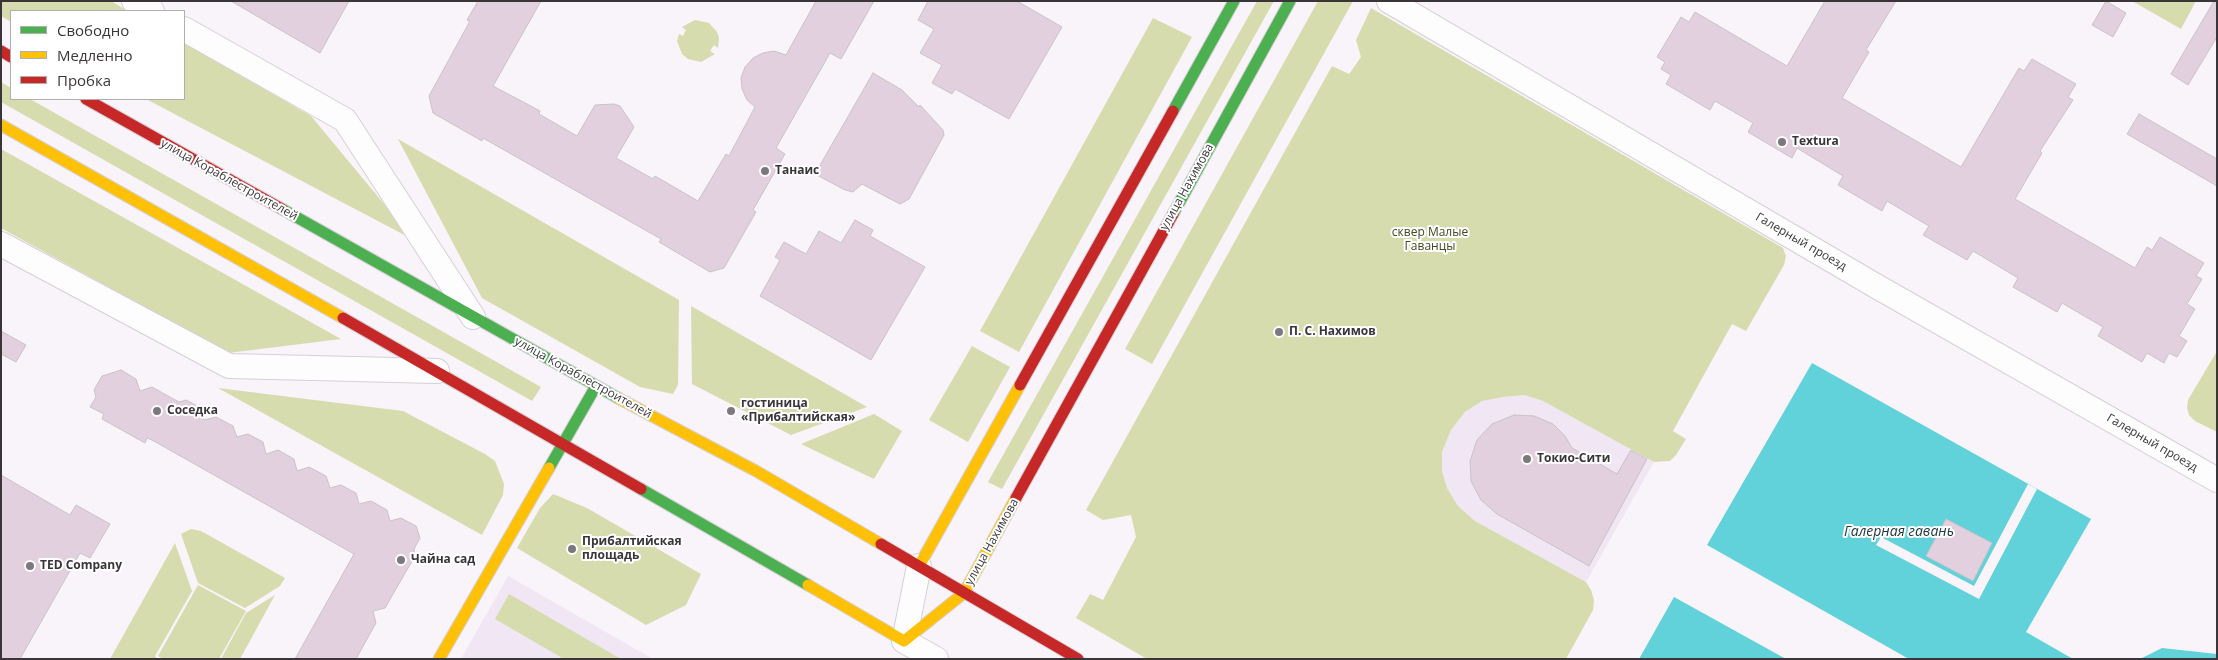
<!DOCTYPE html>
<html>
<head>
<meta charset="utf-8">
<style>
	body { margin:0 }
	#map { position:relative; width:2218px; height:660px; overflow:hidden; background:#f9f3fa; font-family:"Open Sans",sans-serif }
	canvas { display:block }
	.frame { position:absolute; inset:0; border:2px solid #393539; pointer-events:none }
	.legend { position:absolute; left:10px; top:10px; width:175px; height:90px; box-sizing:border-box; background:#fff; border:1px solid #b0aeb0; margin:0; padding:6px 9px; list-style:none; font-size:15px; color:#393539 }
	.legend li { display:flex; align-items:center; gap:10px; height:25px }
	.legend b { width:25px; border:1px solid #b0aeb0 }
</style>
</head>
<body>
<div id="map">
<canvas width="2218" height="660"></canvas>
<div class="frame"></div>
<ul class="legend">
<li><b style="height:6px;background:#4caf50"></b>Свободно</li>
<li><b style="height:6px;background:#ffc107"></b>Медленно</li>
<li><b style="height:6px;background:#c62828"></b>Пробка</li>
</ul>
</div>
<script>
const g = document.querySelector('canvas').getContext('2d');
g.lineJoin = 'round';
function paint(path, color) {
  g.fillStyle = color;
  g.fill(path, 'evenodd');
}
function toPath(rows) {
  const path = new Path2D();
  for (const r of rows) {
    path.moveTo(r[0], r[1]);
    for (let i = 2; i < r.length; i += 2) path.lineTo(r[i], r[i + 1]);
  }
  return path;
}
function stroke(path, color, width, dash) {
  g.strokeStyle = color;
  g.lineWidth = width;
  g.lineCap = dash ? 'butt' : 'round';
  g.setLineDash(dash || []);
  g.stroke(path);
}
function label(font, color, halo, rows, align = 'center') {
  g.font = font + ' "Open Sans",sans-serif';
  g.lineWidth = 4;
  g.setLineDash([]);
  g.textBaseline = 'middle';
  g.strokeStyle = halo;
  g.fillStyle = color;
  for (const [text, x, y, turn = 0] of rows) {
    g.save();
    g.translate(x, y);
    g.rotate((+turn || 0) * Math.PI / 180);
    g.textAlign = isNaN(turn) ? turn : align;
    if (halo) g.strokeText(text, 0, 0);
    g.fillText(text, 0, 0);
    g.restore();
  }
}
paint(toPath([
	[1524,395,1543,401,1654,462,1586,582,1475,521,1458,506,1447,488,1442,471,1442,452,1451,430,1465,412,1482,401,1504,397],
	[508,576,653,659,461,659]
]), '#f1e6f3');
paint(toPath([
	[1,1,111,1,128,11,11,11,11,22,1,16],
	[1257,1,1274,1,1002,489,988,482],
	[1318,1,1353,1,1152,364,1125,349],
	[2132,1,2196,1,2181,29],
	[1371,8,1783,248,1786,256,1784,265,1746,331,1732,324,1673,431,1686,439,1676,455,1670,461,1654,462,1543,401,1524,395,1504,397,1482,401,1465,412,1451,430,1442,452,1442,471,1447,488,1458,506,1475,521,1586,582,1591,590,1594,600,1593,610,1566,659,1147,659,1076,618,1090,594,1103,600,1136,537,1131,515,1103,520,1086,510,1332,66,1349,74,1361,57,1356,40],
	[1153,18,1192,37,1019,352,980,331],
	[695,20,709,23,717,32,719,38,718,48,714,45,710,51,715,54,701,62,688,59,682,54,677,41,679,34,683,36,686,30,682,27],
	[184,43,311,116,414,240,146,99,184,99],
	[1,82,11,88,11,99,30,99,541,387,532,401,1,102],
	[398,139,679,300,678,385,673,394,640,387,482,298],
	[1,149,341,339,228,353,1,228],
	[691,306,867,407,791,435,692,384],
	[972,346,1010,367,968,442,929,420],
	[2217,351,2217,432,2195,421,2189,415,2187,408,2188,400],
	[218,388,403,411,485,454,495,461,504,484,503,495,482,535],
	[874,414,902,431,874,479,801,444],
	[553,494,587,508,701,574,686,605,646,625,517,548,540,508],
	[191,529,201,531,285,578,280,586,245,608,198,583,181,534],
	[175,543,192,591,155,656,157,659,110,659],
	[198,585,246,611,219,659,163,659,158,656],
	[509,594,621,659,564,659,495,619],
	[275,595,240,659,221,659,246,613]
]), '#d7dcaf');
paint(toPath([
	[1812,363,2091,519,2026,632,2073,659,1909,659,1707,545],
	[1674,597,1786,659,1639,659],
	[2162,648,2217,654,2217,659,2140,659]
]), '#61d1da');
paint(toPath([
	[2028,484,2037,489,1979,599,1876,545,1881,537,1974,586]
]), '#f9f3fa');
const building = toPath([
	[231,1,349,1,320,53,231,1],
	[478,1,541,1,493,86,527,104,540,111,539,114,577,136,595,105,614,104,620,106,634,127,616,158,653,179,655,176,698,201,726,154,729,156,755,107,747,100,742,89,741,78,745,67,753,58,763,53,774,51,786,55,816,1,874,1,841,59,830,53,776,148,785,154,753,210,756,212,724,268,710,272,659,242,661,239,483,138,482,141,433,113,429,96,470,21,467,20,478,1],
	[928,1,1017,1,1062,27,1009,119,955,89,952,94,932,83,942,65,920,53,934,29,918,20,928,1],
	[1825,1,1896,1,1866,50,1869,52,1842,98,1961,167,2019,68,2024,71,2032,59,2076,84,2068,97,2073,100,2040,151,2042,153,2015,199,2135,268,2147,247,2152,250,2160,237,2204,263,2196,276,2202,279,2187,304,2195,309,2179,336,2187,341,2177,357,2169,353,2164,363,2147,353,2142,362,2098,336,2103,327,2062,303,2057,312,2013,287,2018,278,1973,251,1967,260,1923,235,1929,226,1887,201,1882,211,1838,185,1843,176,1797,148,1792,158,1748,132,1753,123,1715,101,1710,110,1666,84,1671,75,1661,69,1665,62,1657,57,1681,17,1689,22,1695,12,1787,66,1825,1],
	[2106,1,2126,13,2113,37,2092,25,2106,1],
	[2214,1,2217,1,2217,37,2188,85,2171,74,2214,1],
	[873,73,902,90,919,107,920,105,943,130,944,135,909,199,900,204,862,184,853,192,845,190,815,174,873,73],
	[2139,114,2217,159,2217,186,2127,134,2139,114],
	[855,220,873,230,870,236,925,267,871,360,760,296,780,260,775,257,784,242,806,254,819,231,841,243,855,220],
	[1,331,26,345,16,362,1,354,1,331],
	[121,370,136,379,140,391,152,387,179,402,186,400,201,408,204,420,216,417,233,426,237,437,248,434,263,442,266,454,278,450,294,459,297,471,309,467,326,476,330,488,341,485,356,493,359,504,371,501,387,510,390,521,401,518,416,526,420,538,414,549,415,556,385,608,373,611,376,623,356,659,295,659,354,554,152,440,147,438,145,443,102,419,104,414,90,407,96,397,94,390,102,376,121,370],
	[1514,415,1534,416,1553,424,1565,436,1572,448,1617,474,1631,450,1647,459,1589,566,1497,514,1481,500,1471,481,1470,461,1477,440,1492,424,1514,415],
	[1,475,70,515,76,505,110,524,90,558,80,553,20,659,1,659,1,475],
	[1946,519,1992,543,1973,581,1926,556,1946,519]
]);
paint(building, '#e2d0de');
stroke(building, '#c9c3c8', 1);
const street = toPath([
	[134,1,152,11],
	[1389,1,1876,286,2217,480],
	[184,29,345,120,473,317],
	[1,244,229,366,437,371],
	[919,566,904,641,936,659]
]);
const fast = toPath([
	[1173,111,1234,1],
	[282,209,618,398],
	[1173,214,1290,1],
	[549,468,596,386],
	[641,489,808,585]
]);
const slow = toPath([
	[1,125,343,318],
	[618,398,756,471,881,544],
	[919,566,1020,385],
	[808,585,904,641,964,593,1016,498],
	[439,659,549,468]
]);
const jam = toPath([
	[1,51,11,57],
	[86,99,282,209],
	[343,318,641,489],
	[1020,385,1173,111],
	[1016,498,1173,214],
	[881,544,1078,659]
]);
stroke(street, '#d5d0d5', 26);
stroke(fast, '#d5d0d5', 13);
stroke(slow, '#d5d0d5', 13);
stroke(jam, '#d5d0d5', 13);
stroke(street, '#fefdfe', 24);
stroke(fast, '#4caf50', 11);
stroke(slow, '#ffc107', 11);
stroke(jam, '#c62828', 11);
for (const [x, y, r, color] of [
	[1782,142,5,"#7c787d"],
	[765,171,5,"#7c787d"],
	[1279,332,5,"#7c787d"],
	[157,411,5,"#7c787d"],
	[731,411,5,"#7c787d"],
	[1527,459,5,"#7c787d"],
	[572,549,5,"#7c787d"],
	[401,560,5,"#7c787d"],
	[30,566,5,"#7c787d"]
]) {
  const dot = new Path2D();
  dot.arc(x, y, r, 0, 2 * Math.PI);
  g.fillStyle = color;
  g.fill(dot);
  stroke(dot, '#fff', 2);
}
label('bold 12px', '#393539', '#fff', [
	["Textura",1792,142],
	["Танаис",775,171],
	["П. С. Нахимов",1289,332],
	["гостиница",741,404],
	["«Прибалтийская»",741,418],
	["Соседка",167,411],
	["Токио-Сити",1537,459],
	["Прибалтийская",582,542],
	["площадь",582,556],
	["Чайна сад",411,560],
	["TED Company",40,566]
], 'left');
label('12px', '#393539', '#fff', [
	["улица Кораблестроителей",229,180,29],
	["улица Нахимова",1187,187,-61],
	["Галерный проезд",1801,242,30],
	["улица Кораблестроителей",583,378,29],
	["Галерный проезд",2152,443,30],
	["улица Нахимова",992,542,-61]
]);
label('12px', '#424820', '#fff', [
	["сквер Малые",1430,233],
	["Гаванцы",1430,247]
]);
label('italic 14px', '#20383a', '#fff', [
	["Галерная гавань",1899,532]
]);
</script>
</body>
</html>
